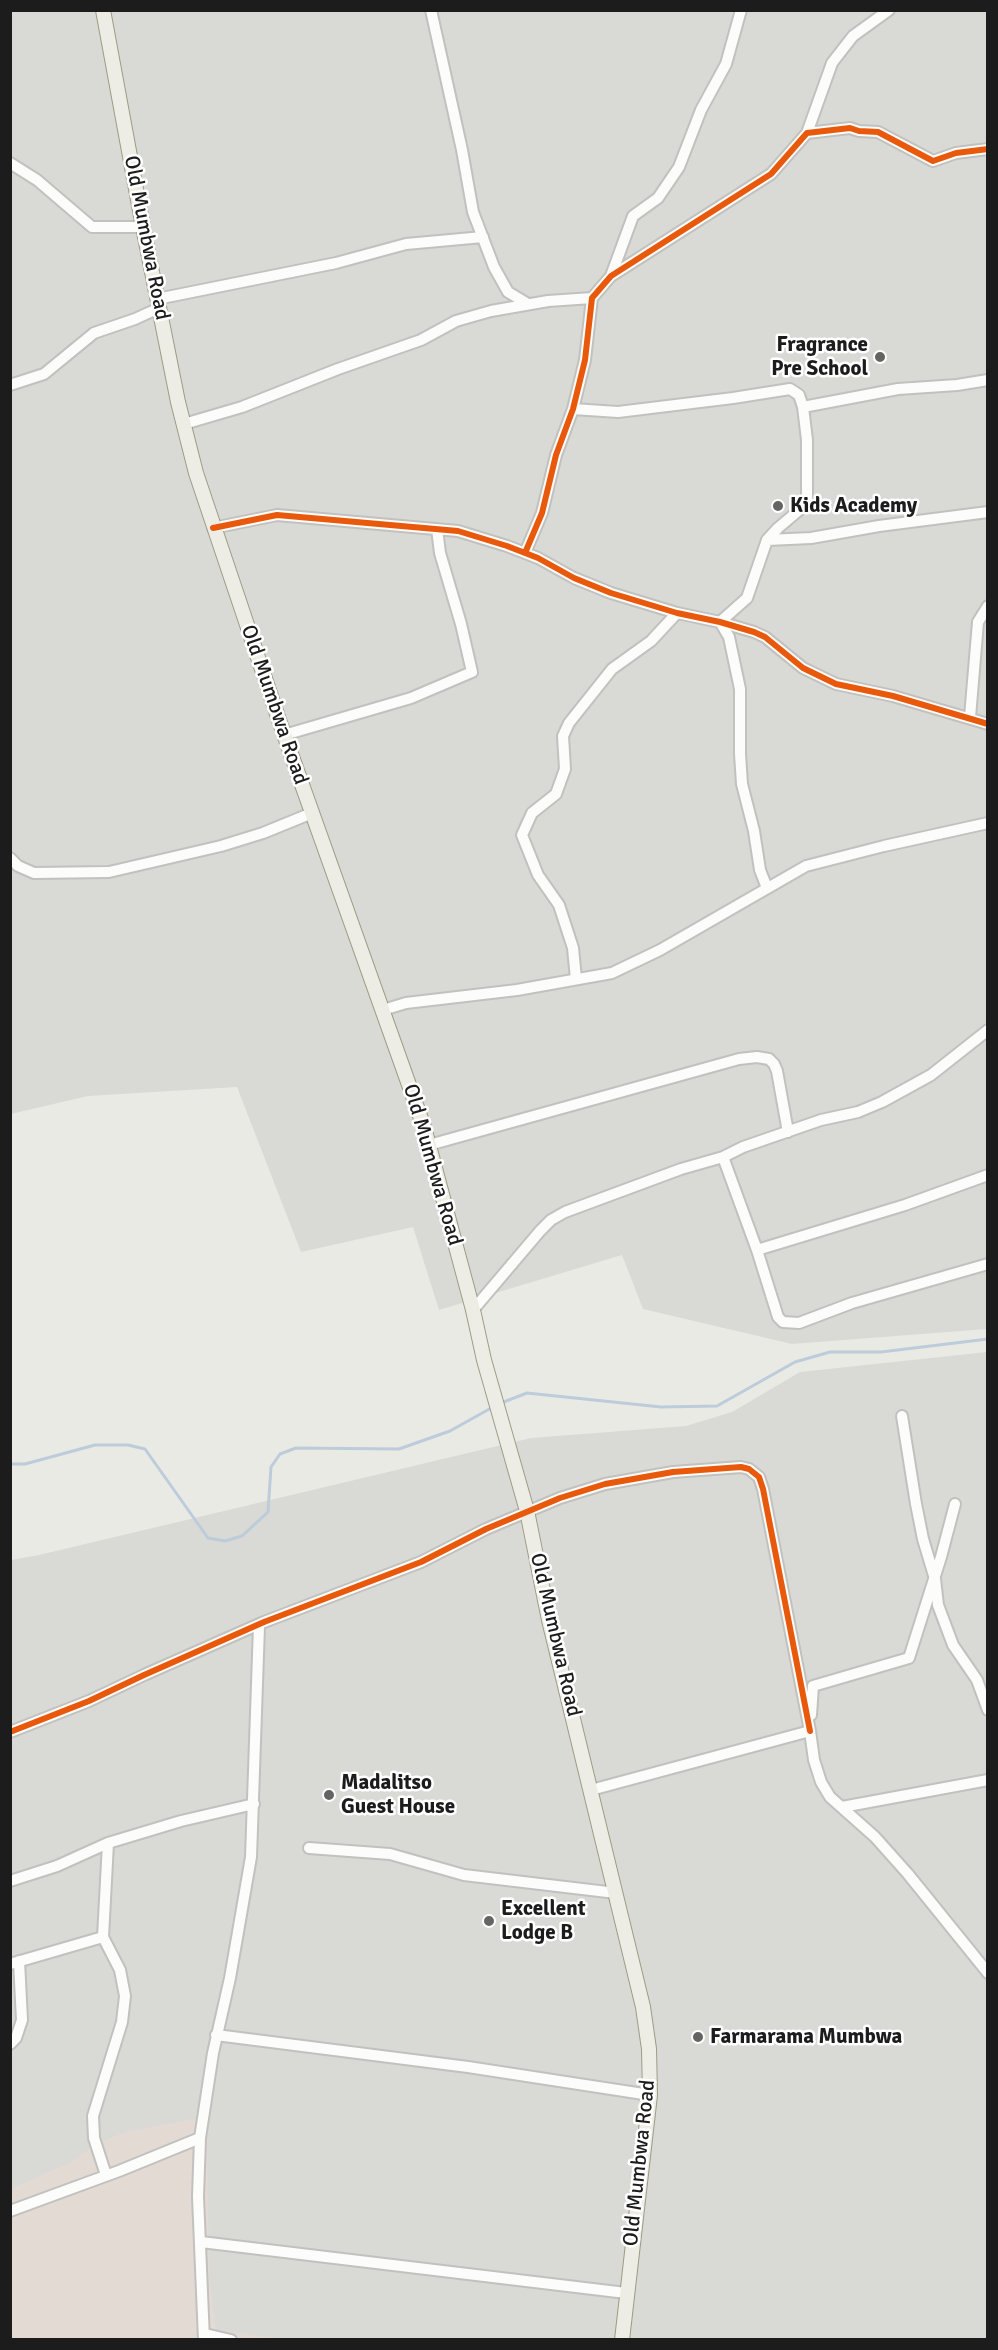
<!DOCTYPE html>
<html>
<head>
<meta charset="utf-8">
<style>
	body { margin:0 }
	#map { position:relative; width:998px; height:2350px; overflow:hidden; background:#eaeae5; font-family:Signika,sans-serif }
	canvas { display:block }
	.frame { position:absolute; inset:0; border:12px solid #1c1c1c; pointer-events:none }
</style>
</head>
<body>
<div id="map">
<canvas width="998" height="2350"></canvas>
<div class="frame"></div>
</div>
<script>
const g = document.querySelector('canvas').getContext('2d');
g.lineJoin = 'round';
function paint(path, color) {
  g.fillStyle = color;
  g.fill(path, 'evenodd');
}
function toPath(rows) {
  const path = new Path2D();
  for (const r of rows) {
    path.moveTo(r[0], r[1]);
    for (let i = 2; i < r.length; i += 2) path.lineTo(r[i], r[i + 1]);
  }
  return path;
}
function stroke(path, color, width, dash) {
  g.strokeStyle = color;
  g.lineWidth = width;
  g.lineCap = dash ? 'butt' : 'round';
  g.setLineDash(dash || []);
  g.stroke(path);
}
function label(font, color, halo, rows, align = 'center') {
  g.font = font + ' Signika,sans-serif';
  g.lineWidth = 5;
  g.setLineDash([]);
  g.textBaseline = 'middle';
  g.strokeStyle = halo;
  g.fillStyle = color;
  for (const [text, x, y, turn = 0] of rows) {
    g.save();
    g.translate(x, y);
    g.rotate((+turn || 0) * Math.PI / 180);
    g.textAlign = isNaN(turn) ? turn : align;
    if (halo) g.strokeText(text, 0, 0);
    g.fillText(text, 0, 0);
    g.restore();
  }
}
paint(toPath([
	[10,11,987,11,987,1329,792,1344,643,1309,622,1255,439,1310,413,1227,301,1252,237,1087,88,1096,11,1114],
	[987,1352,987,2339,11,2340,11,1560,39,1555,531,1438,686,1426,732,1412,800,1372]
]), '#d9d9d6');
paint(toPath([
	[207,2117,209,2274,216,2330,275,2338,275,2339,11,2340,11,2189,69,2163,98,2143,128,2131]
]), '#e3dad4');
stroke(toPath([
	[501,1403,527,1393,661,1407,717,1406,795,1362,830,1352,881,1352,988,1339],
	[10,1464,25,1464,95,1445,128,1445,145,1449,208,1538,225,1541,242,1536,268,1512,271,1467,280,1454,296,1448,399,1449,450,1431,493,1407]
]), '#bcccda', 3);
const minor = toPath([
	[431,10,462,150,473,212,494,267,508,292,528,304],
	[807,133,832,63,853,36,889,10],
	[10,163,37,180,92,227,143,227],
	[611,276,633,216,658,198,679,167,701,110,726,64,741,10],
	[157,299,336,263,406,244,483,237],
	[10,385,44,374,94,333,135,319,159,308],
	[573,409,618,412,733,398,790,389,799,395,803,407],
	[184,424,242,407,338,369,421,340,456,321,491,311,548,301,592,298],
	[213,528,277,515,458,531,507,546,538,558,574,578,611,593,677,613,720,622,754,632,765,637,803,668,836,684,893,696,988,724],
	[767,540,811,538,879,526,988,512],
	[525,553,542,513,556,455,573,409,585,360,592,298,611,276,771,174,807,133,850,128,859,131,878,132,933,161,956,153,988,149],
	[970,717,978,622,988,606],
	[284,735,411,698,472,672,461,624,440,553,437,529],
	[10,858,18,866,34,873,109,872,221,846,263,833,312,813],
	[767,888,760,870,754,831,742,784,740,754,740,689,729,637,720,622,747,598,767,540,778,528,804,506,807,501,807,440,803,407,898,389,957,385,988,380],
	[576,979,573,948,559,905,538,875,522,835,532,813,556,794,565,769,563,736,569,723,612,669,651,641,677,613],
	[383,1010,406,1003,517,990,612,973,660,950,806,866,884,846,988,823],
	[429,1145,739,1059,757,1057,769,1059,774,1064,777,1071,788,1132],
	[723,1157,757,1250,778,1317,783,1322,799,1323,852,1303,988,1264],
	[757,1250,905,1205,988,1175],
	[473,1310,540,1231,551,1220,565,1212,681,1169,723,1157,743,1147,821,1120,858,1112,882,1102,931,1075,988,1030],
	[902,1416,916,1504,923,1539,935,1579,938,1605,953,1645,977,1680,988,1710],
	[811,1715,813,1686,909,1658,941,1557,955,1504],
	[10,1732,89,1701,144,1675,264,1622,421,1562,486,1529,560,1498,605,1484,673,1472,741,1467,749,1469,759,1477,763,1489,810,1731],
	[591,1790,810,1731,814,1760,821,1782,830,1797,875,1837,908,1874,988,1973],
	[842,1807,988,1780],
	[309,1848,390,1854,464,1875,616,1893],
	[10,1881,57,1866,108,1843,181,1821,254,1804],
	[103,1937,120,1970,125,1996,122,2022,93,2116,94,2138,106,2175],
	[10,1964,103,1937,108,1843],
	[216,2035,468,2067,650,2095],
	[10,2044,16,2038,22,2020,19,1961],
	[10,2211,119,2171,200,2138],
	[201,2242,626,2293],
	[205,2334,231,2340],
	[204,2340,198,2197,200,2138,213,2053,230,1978,251,1857,259,1626]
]);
const major = toPath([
	[103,10,143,227,178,402,196,473,279,720,424,1127,473,1310,484,1360,527,1511,549,1620,643,2007,649,2049,650,2095,622,2340]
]);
stroke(minor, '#c1c1bf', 14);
stroke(major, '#9e9c85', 16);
stroke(minor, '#fcfcfb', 10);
stroke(major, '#eeede5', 14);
stroke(toPath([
	[213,528,277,515,458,531,507,546,538,558,574,578,611,593,677,613,720,622,754,632,765,637,803,668,836,684,893,696,988,724],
	[525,553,542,513,556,455,573,409,585,360,592,298,611,276,771,174,807,133,850,128,859,131,878,132,933,161,956,153,988,149],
	[10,1732,89,1701,144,1675,264,1622,421,1562,486,1529,560,1498,605,1484,673,1472,741,1467,749,1469,759,1477,763,1489,810,1731]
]), '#e8590c', 6);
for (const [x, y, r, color] of [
	[880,357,6,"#646462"],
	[778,506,6,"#646462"],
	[329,1795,6,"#646462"],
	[489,1921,6,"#646462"],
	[698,2037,6,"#646462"]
]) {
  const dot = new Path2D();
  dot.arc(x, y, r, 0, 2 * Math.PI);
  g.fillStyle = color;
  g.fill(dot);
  stroke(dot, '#fff', 2);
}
label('21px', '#1c1c1c', '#fff', [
	["Old Mumbwa Road",146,238,79],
	["Old Mumbwa Road",274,705,71],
	["Old Mumbwa Road",432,1165,74],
	["Old Mumbwa Road",555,1635,77],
	["Old Mumbwa Road",640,2163,-84]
]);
label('bold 21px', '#1c1c1c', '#fff', [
	["Fragrance",868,345,"right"],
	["Pre School",868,369,"right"],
	["Kids Academy",790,506],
	["Madalitso",341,1783],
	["Guest House",341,1807],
	["Excellent",501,1909],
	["Lodge B",501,1933],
	["Farmarama Mumbwa",710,2037]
], 'left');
</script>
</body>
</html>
